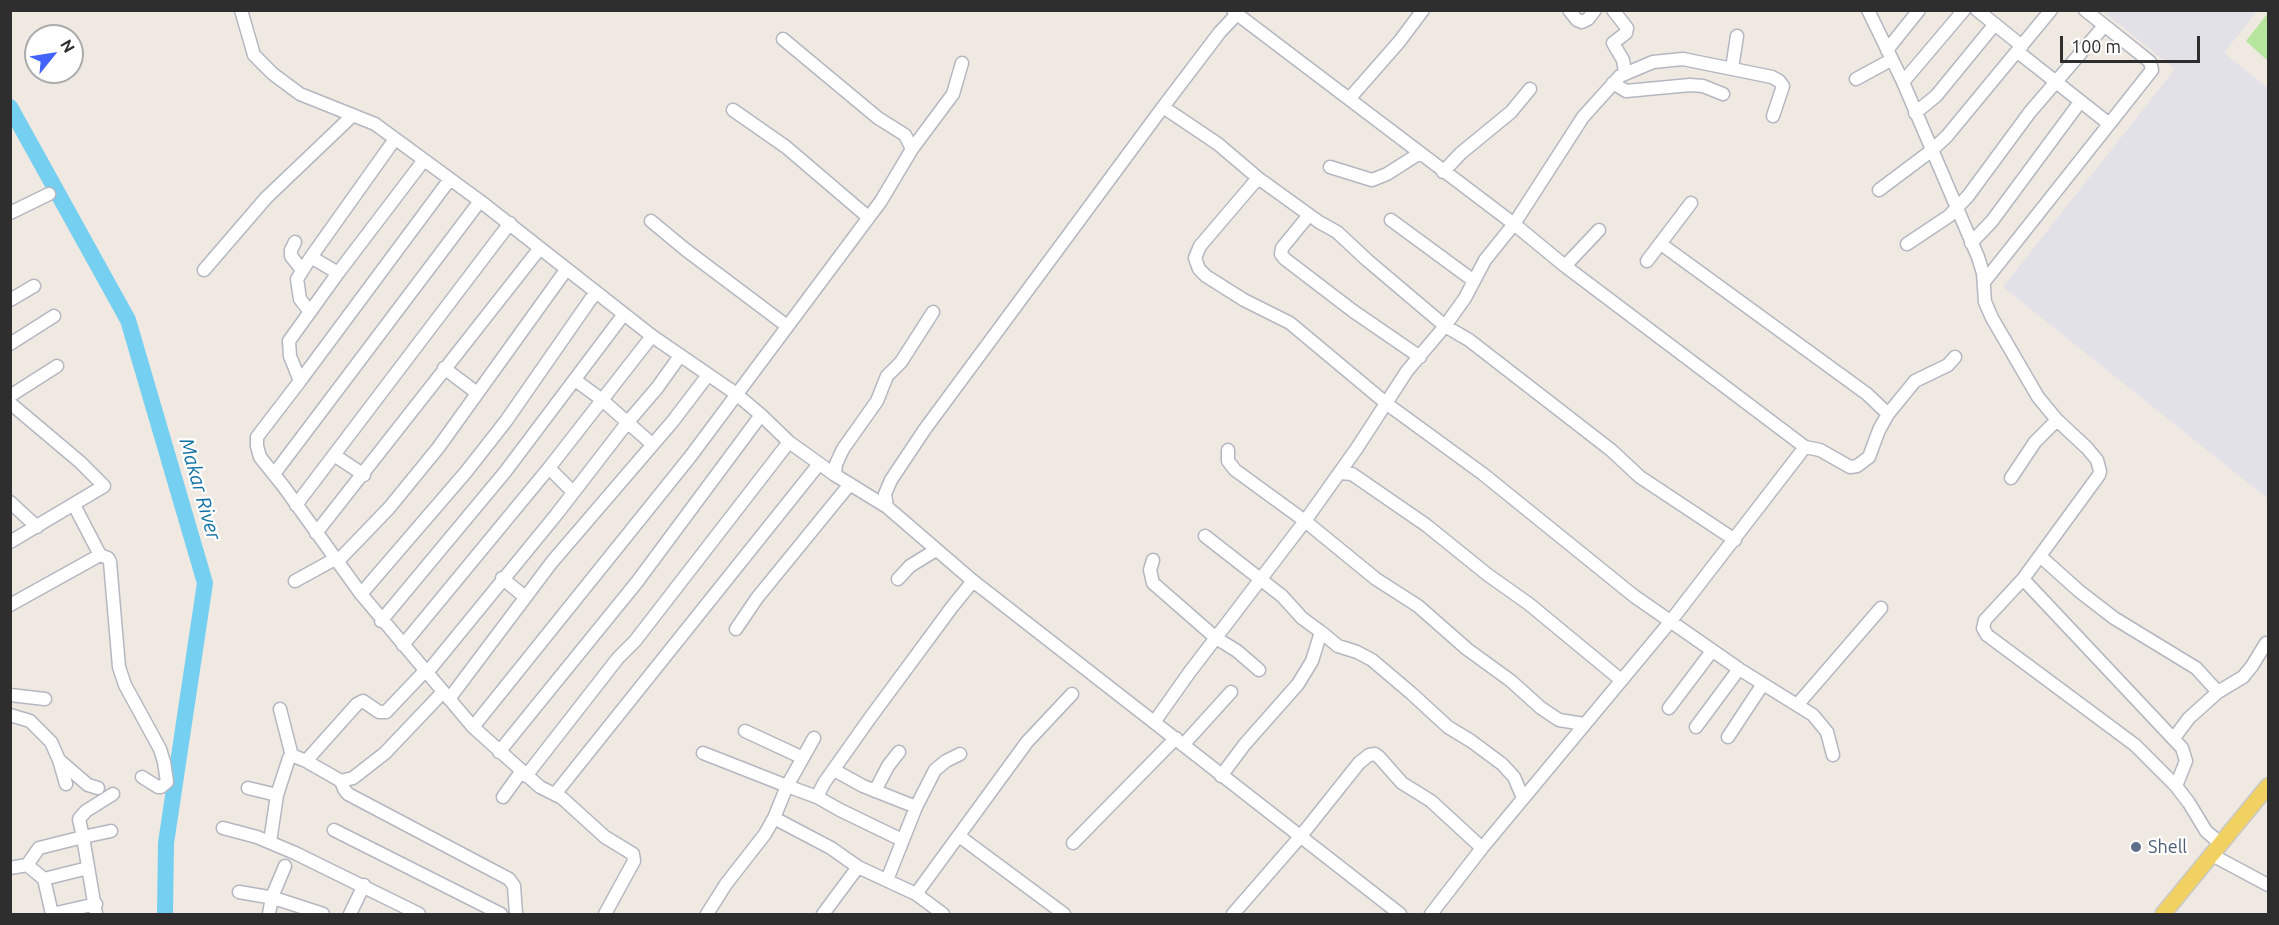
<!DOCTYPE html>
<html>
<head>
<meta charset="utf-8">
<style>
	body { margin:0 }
	#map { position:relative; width:2279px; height:925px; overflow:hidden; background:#efe9e1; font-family:Ubuntu,sans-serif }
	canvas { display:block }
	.frame { position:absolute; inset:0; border:12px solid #2e2e2e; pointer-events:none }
	.north { position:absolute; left:24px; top:24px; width:60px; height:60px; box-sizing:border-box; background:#fff; border:2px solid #ababab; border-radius:50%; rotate:60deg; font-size:16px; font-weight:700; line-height:24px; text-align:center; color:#2e2e2e }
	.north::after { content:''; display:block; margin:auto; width:21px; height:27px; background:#4264fb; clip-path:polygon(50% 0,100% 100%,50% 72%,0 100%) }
	.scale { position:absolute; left:2060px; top:36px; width:140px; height:27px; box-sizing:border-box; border:3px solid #2e2e2e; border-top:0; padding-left:8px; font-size:18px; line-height:21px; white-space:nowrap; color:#2e2e2e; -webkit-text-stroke:4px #fff; paint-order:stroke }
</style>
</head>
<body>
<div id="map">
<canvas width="2279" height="925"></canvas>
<div class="frame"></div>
<div class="north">N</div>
<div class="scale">100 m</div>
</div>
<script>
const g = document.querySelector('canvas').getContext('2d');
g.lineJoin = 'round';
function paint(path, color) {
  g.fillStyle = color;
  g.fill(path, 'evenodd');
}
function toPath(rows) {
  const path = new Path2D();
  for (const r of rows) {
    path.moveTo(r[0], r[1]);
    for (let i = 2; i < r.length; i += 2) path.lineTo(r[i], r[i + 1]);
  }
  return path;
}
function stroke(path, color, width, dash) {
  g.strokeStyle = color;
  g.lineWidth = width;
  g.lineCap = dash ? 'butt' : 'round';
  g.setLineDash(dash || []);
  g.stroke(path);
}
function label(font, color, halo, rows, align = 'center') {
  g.font = font + ' Ubuntu,sans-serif';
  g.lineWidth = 4.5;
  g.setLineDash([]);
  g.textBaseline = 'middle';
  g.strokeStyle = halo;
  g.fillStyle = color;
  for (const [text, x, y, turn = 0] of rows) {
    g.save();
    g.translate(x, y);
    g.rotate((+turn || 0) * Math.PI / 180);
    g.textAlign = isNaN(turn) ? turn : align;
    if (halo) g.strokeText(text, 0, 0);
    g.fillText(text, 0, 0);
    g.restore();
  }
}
paint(toPath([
	[2102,11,2257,11,2224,53,2268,88,2268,499,2003,287,2175,69]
]), '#e3e1e8');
paint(toPath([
	[2268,13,2268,61,2246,41]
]), '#b6e59e');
stroke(toPath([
	[10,107,128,320,205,583,166,843,165,914]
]), '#75cff0', 16);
const minor = toPath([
	[241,10,254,55,273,74,300,94,375,124,480,201,652,336,735,393,761,415,789,442,835,475,887,507,973,581,1400,914],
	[1569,10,1577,20,1582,22,1588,19,1595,10],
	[1613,10,1627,28,1626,33,1613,43,1623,60,1625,72],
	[1868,10,1903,82,1978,257,1983,273,1985,302,1992,318,2038,397,2057,420,2087,448,2097,460,2100,471,2099,475,2023,579,1985,620,1983,628,1987,635,2135,745,2176,786,2189,803,2206,831,2221,844],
	[1977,10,2022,46],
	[1237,14,1514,224,1565,266,1805,447,1670,622,1482,848,1431,914],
	[783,39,878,118,905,135,912,149],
	[1887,50,1919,10],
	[2018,52,2108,123],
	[1732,68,1737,36],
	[1856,79,1891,60],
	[1903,82,1964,10],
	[1613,83,1626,91,1690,85,1703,86,1723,94],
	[1349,99,1399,42,1423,10],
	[1163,107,1218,144,1258,178,1319,222,1337,232,1367,260,1445,326,1469,340,1611,450,1640,477,1735,540],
	[733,110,786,147,868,217],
	[1915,113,1936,96,1995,24],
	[395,139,311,257,338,273,289,341,290,356,300,381,257,437,257,446,260,457,284,487,361,594,473,727,540,787,562,798,605,837,633,854,634,861,605,914],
	[1330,167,1372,180,1387,174,1420,153],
	[1443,172,1461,153,1511,112,1530,89],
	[1258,178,1200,246,1195,258,1199,269,1206,276,1244,300,1290,323,1387,404,1483,474,1634,596,1739,669,1813,715,1827,732,1833,755],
	[1879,190,1931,151,1947,136,2051,10],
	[10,213,49,194],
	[1309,215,1282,248,1281,254,1285,259,1353,311,1420,357],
	[1391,220,1474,281],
	[651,221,686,250,787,326],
	[295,242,291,250,291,256,302,270],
	[1971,243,1992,221,2080,102],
	[1661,244,1867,394,1888,414,1879,430,1869,457,1857,466,1850,467,1820,450,1805,447],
	[1907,244,1949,216,1968,196,2030,112,2104,26],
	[1647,261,1691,203],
	[1565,266,1599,230],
	[204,270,266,198,353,115],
	[338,273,424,160],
	[1984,282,2152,70,2150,62,2144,57,2085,10],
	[10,300,34,286],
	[310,312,300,299,297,279,311,257],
	[10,344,54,316],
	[444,368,477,393],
	[575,380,601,399,652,444],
	[300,381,450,179],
	[10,396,57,366],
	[10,403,80,462,104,486,10,542],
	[1888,414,1915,381,1948,365,1955,357],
	[1228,450,1228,461,1235,470,1305,521,1376,579,1418,606,1467,649,1511,681,1541,708,1559,720,1584,724],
	[334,455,364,475],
	[549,468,573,492],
	[1340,473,1352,474,1426,525,1488,575,1529,604,1621,680],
	[274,474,480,201],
	[835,475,836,464,843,449,877,401,887,376,901,362,933,312],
	[2011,478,2035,442,2057,420],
	[10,502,37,527],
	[74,505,100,555],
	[296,505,510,223],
	[887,507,885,494,891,480,925,429,1163,107,1220,32,1237,14,1233,10],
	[316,533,540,248],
	[1205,536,1282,596,1302,618,1321,632,1312,661,1298,684,1245,744,1221,776],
	[2040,556,2079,591,2114,618,2196,668,2218,692],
	[1153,560,1150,570,1153,583,1216,638,1237,651,1259,670],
	[337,562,389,508,438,448,566,270],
	[502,578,525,597],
	[898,579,910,566,936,550],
	[2023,579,2182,748,2186,761,2176,786],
	[295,581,335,559],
	[361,594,466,472,506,421,595,293],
	[10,605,100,555,108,558,110,562,119,667,125,685,160,749,164,762,167,782,161,787,158,787,142,777],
	[381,621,505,472,624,314],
	[736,629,757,598,850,484],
	[1321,632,1338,646,1357,652,1372,660,1411,693,1448,727,1471,741,1502,764,1514,777,1523,798],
	[403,645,549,468,652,336],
	[426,674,556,515,627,423,657,388,680,356],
	[10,695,45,699],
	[449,699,552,562,673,421,708,375],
	[1798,704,1881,608],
	[1669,708,1712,651],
	[280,709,292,756],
	[10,715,30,721,51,742,59,760,66,784],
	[1155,721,1189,673,1305,521,1357,448,1407,371,1445,326,1465,298,1485,260,1514,224,1583,117,1620,76,1653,62,1683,59,1772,77,1779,81,1783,86,1773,116],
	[473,727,690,457,881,201,912,149,953,94,962,63],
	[1696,727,1739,669],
	[745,731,801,757],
	[1728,737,1763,684],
	[2174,738,2189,718,2218,692,2243,677,2252,666,2266,643],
	[1183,745,1231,692],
	[499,752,637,582,761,415],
	[703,753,787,786,814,738],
	[59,760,88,785,98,788],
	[306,761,357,704,363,701,379,712,386,712,424,672],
	[834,770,863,786,916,807],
	[526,776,618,658,635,641,789,442],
	[341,781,344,789,348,794,509,879,514,886,516,914],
	[248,788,277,795],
	[875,791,888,766,899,752],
	[555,794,819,464],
	[503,797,521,772],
	[817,797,824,783,870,718,952,607,973,581],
	[774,818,831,848,858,867,916,894,943,914],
	[223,828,257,837,295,853,419,914],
	[334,830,501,914],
	[111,831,83,837,79,819,86,811,113,794],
	[959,836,1064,914],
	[270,842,277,795,289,758,294,756,306,761,341,781,353,778,385,753,443,692],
	[1073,843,1176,738],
	[2212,855,2268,885],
	[27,865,44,879,52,914],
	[10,868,27,865,39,848,83,837,96,914],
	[44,879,88,868],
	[887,880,916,807,935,770,946,761,960,754],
	[239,892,274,898,323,914],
	[916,894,1027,742,1072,694],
	[52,914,96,904],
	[269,914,272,897,285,866],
	[350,914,364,885],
	[707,914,726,884,765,834,774,818,787,786,817,797,840,810,902,840],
	[823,914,858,867],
	[1233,914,1300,837,1359,763,1369,755,1375,754,1379,757,1402,783,1431,801,1482,848]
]);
const major = toPath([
	[2163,914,2268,786]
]);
stroke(minor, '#b4b7c1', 15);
stroke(major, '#c9c9c9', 18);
stroke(minor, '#fff', 12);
stroke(major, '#f2d163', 15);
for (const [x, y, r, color] of [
	[2136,847,6,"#5c6f8a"]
]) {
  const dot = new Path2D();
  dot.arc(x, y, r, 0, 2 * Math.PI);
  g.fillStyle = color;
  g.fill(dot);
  stroke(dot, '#fff', 2);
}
label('18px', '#4e5e75', '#fff', [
	["Shell",2148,847]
], 'left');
label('italic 20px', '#0d6fa3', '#fff', [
	["Makar River",200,489,74]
]);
</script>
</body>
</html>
